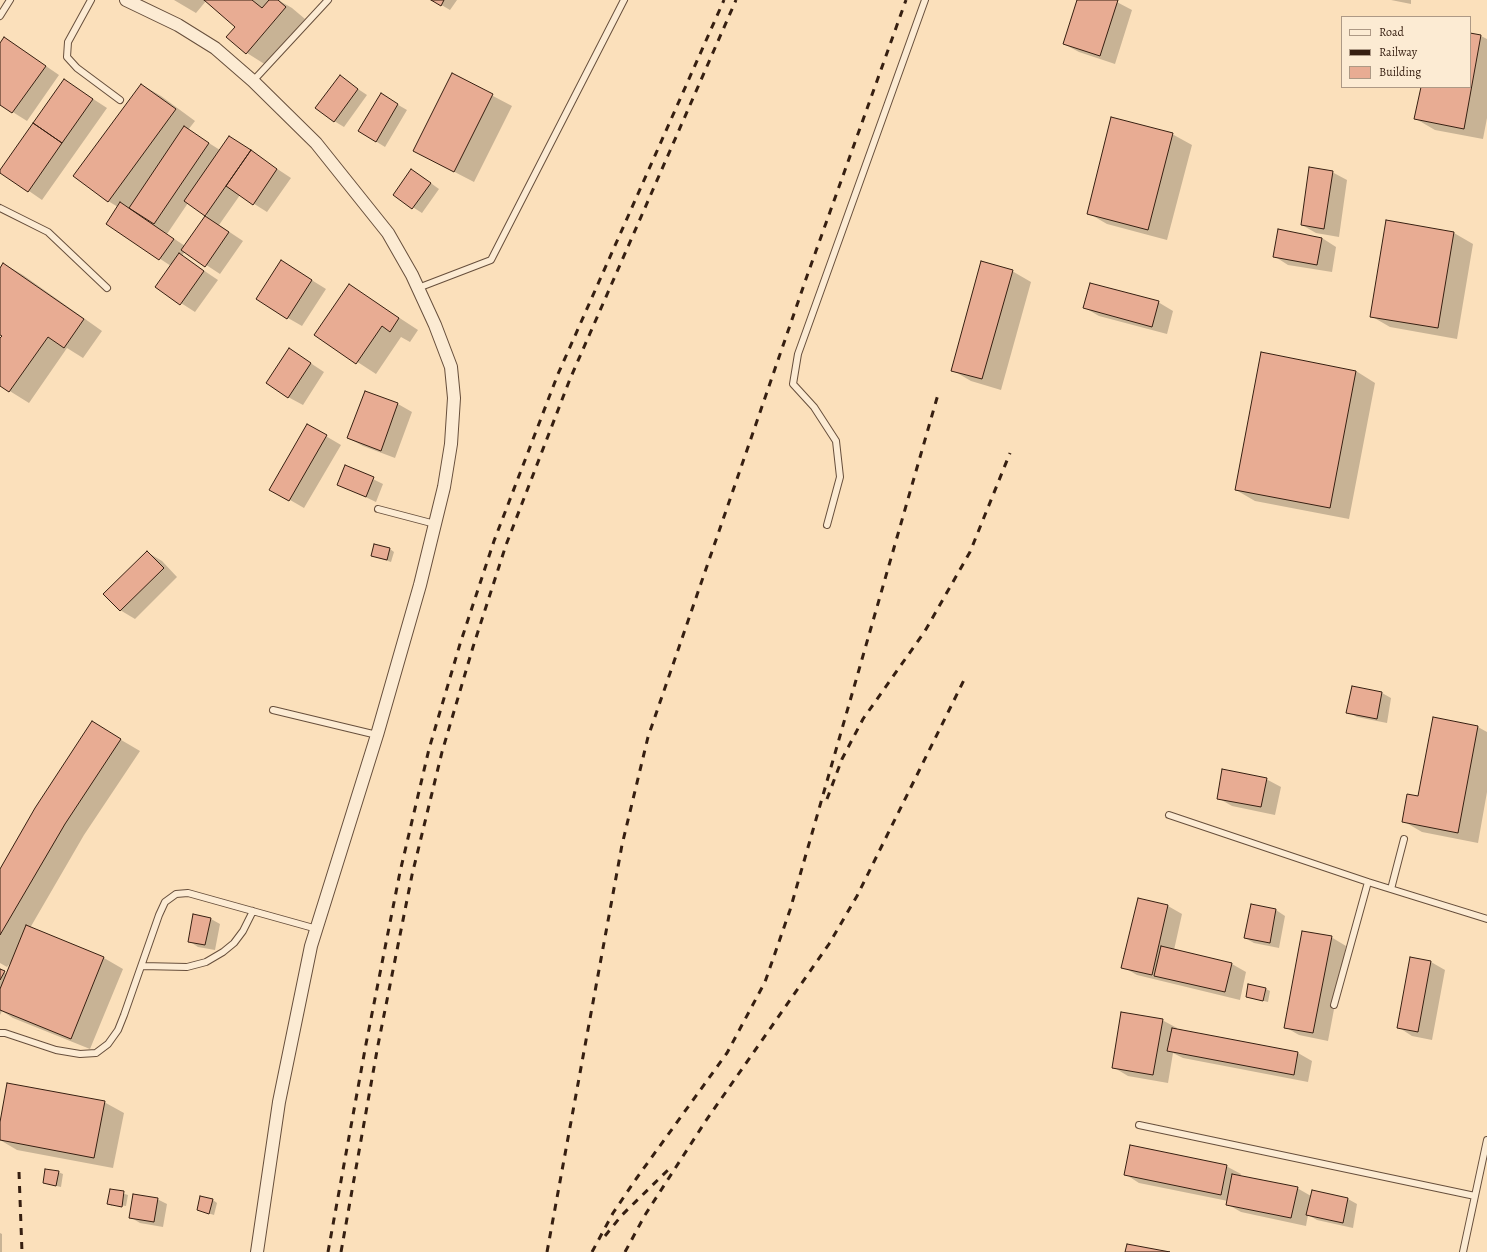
<!DOCTYPE html>
<html>
<head>
<meta charset="utf-8">
<style>
	body { margin:0 }
	#map { position:relative; width:1487px; height:1252px; overflow:hidden; background:#fbe0bb; font-family:Alegreya,serif }
	canvas { display:block }
	.legend { position:absolute; left:1341px; top:16px; width:130px; height:72px; box-sizing:border-box; background:#fcebd3; border:1px solid #ad9985; margin:0; padding:5px 7px; list-style:none; font-size:12px; color:#361f11 }
	.legend li { display:flex; align-items:center; gap:8px; height:20px }
	.legend b { width:20px; border:1px solid #ad9985 }
</style>
</head>
<body>
<div id="map">
<canvas width="1487" height="1252"></canvas>
<ul class="legend">
<li><b style="height:5px;background:#fcebd3"></b>Road</li>
<li><b style="height:5px;background:#361f11"></b>Railway</li>
<li><b style="height:11px;background:#e8ac93"></b>Building</li>
</ul>
</div>
<script>
const g = document.querySelector('canvas').getContext('2d');
g.lineJoin = 'round';
function paint(path, color) {
  g.fillStyle = color;
  g.fill(path, 'evenodd');
}
function toPath(rows) {
  const path = new Path2D();
  for (const r of rows) {
    path.moveTo(r[0], r[1]);
    for (let i = 2; i < r.length; i += 2) path.lineTo(r[i], r[i + 1]);
  }
  return path;
}
function stroke(path, color, width, dash) {
  g.strokeStyle = color;
  g.lineWidth = width;
  g.lineCap = dash ? 'butt' : 'round';
  g.setLineDash(dash || []);
  g.stroke(path);
}
paint(toPath([
	[174,0,278,0,292,8,305,19,266,65,247,53,228,37,237,27,206,1,196,13],
	[433,0,457,0,450,10],
	[1078,0,1113,0,1132,10,1115,64,1079,52,1064,44],
	[1391,0,1411,0,1411,4],
	[1470,34,1481,36,1487,39,1487,118,1483,139,1435,130,1416,119,1422,87,1470,87],
	[5,38,59,75,27,121,0,104,0,45],
	[453,75,512,106,474,182,414,151],
	[340,77,367,95,344,127,334,121],
	[64,80,107,108,42,200,0,171],
	[142,85,161,96,195,121,188,130,220,150,229,137,291,178,267,212,240,195,219,225,243,241,220,274,185,251,182,256,218,280,195,312,156,287,171,266,107,224,118,207,108,201],
	[188,203,207,215,185,246,167,234],
	[381,95,407,110,385,147,359,131],
	[1172,134,1192,145,1167,240,1107,224,1088,213],
	[1332,172,1347,180,1339,237,1316,233,1302,225],
	[421,176,439,189,422,213,394,195],
	[1454,233,1473,244,1457,339,1390,327,1371,316],
	[1322,238,1336,247,1332,272,1288,265,1274,256],
	[281,261,326,289,302,326,288,318],
	[4,264,23,275,102,331,83,358,67,348,29,403,0,385,0,340,3,336,0,334,0,269],
	[1012,271,1031,282,1001,390,971,381,952,370],
	[349,285,418,330,410,342,401,337,376,374,316,335],
	[1158,302,1173,311,1167,334,1099,316,1085,308],
	[303,358,324,372,303,405,288,397],
	[1356,371,1375,383,1349,519,1255,501,1236,490],
	[365,392,398,404,412,412,395,458,363,446,348,438],
	[307,425,341,445,304,508,271,489],
	[346,466,383,484,376,502,338,484],
	[390,549,394,552,391,562,372,556],
	[147,552,162,561,177,577,135,619,120,610],
	[1352,687,1382,693,1391,698,1387,723,1357,717,1348,712],
	[1434,718,1478,727,1487,732,1487,792,1478,843,1422,832,1403,821,1419,797],
	[111,734,140,751,84,835,30,928,104,958,123,969,90,1049,13,1018,2,1011,0,1015,0,970,7,974,12,961,7,967,0,963,0,871],
	[1266,779,1281,787,1275,815,1232,806,1218,798],
	[1251,905,1276,910,1285,916,1279,948,1254,943,1245,938],
	[1168,906,1182,914,1174,950,1232,964,1246,972,1240,1000,1137,975,1123,967],
	[211,919,220,924,215,950,198,947,189,941],
	[1331,937,1346,946,1328,1041,1299,1035,1285,1027],
	[1431,962,1445,970,1432,1040,1412,1036,1398,1027],
	[1266,989,1270,991,1268,1002,1247,997],
	[1162,1020,1177,1028,1177,1030,1298,1053,1312,1061,1308,1082,1183,1058,1173,1053,1168,1083,1128,1076,1113,1067],
	[104,1102,124,1113,113,1168,17,1150,0,1140,0,1127],
	[1226,1166,1241,1174,1240,1176,1297,1188,1311,1196,1312,1191,1348,1199,1357,1204,1353,1228,1317,1220,1308,1215,1306,1226,1241,1212,1227,1204,1228,1201,1139,1183,1125,1174],
	[58,1172,63,1174,61,1187,44,1183],
	[111,1190,128,1195,126,1206,112,1204,112,1206,109,1204],
	[157,1199,167,1204,163,1227,140,1223,130,1217],
	[213,1200,217,1203,214,1215,198,1210],
	[0,1233,2,1234,2,1252,0,1252]
]), '#0003');
const building = toPath([
	[204,0,252,0,262,8,269,0,278,0,286,7,246,54,226,37,235,27,204,0],
	[431,0,444,0,441,6,431,0],
	[1077,0,1118,0,1100,56,1063,44,1077,0],
	[1470,33,1481,35,1464,129,1414,119,1421,87,1470,87,1470,33],
	[4,37,46,66,12,113,0,105,0,43,4,37],
	[452,73,493,94,454,172,413,151,452,73],
	[340,75,358,89,334,122,315,108,340,75],
	[64,79,93,99,62,143,33,123,64,79],
	[141,84,176,109,108,202,73,176,141,84],
	[381,93,398,104,376,142,358,131,381,93],
	[1111,117,1173,133,1148,230,1087,214,1111,117],
	[33,123,62,143,28,192,0,173,0,170,33,123],
	[184,126,209,143,154,224,129,208,184,126],
	[229,136,251,150,205,216,184,201,229,136],
	[251,150,277,169,253,205,226,186,251,150],
	[1309,167,1333,171,1324,229,1301,225,1309,167],
	[411,169,431,183,412,209,393,195,411,169],
	[120,202,174,239,159,260,106,224,120,202],
	[205,216,229,232,205,267,181,250,205,216],
	[1386,220,1454,232,1438,328,1370,317,1386,220],
	[1278,229,1322,238,1317,265,1273,257,1278,229],
	[179,253,204,271,180,305,155,287,179,253],
	[281,260,312,280,287,319,256,299,281,260],
	[981,261,1013,270,982,379,951,371,981,261],
	[3,263,84,319,64,348,48,337,9,392,0,386,0,338,2,336,0,335,0,268,3,263],
	[1090,283,1159,301,1152,327,1083,308,1090,283],
	[349,284,399,318,390,332,382,326,356,364,314,335,349,284],
	[289,348,311,363,288,398,266,383,289,348],
	[1261,352,1356,371,1330,508,1235,490,1261,352],
	[365,391,398,403,381,451,347,438,365,391],
	[307,424,327,435,289,501,269,490,307,424],
	[345,465,374,477,366,497,337,485,345,465],
	[374,544,390,548,387,560,371,556,374,544],
	[147,551,164,568,120,611,103,594,147,551],
	[1352,686,1382,692,1377,719,1346,713,1352,686],
	[1433,717,1478,726,1458,833,1402,822,1407,794,1418,796,1433,717],
	[92,721,121,739,65,824,0,935,0,869,35,808,92,721],
	[1222,769,1267,778,1261,807,1217,799,1222,769],
	[1138,898,1168,905,1152,975,1121,968,1138,898],
	[1251,904,1276,909,1270,943,1244,938,1251,904],
	[193,914,211,918,205,945,188,942,193,914],
	[26,925,104,957,71,1039,0,1010,0,989,26,925],
	[1302,931,1332,936,1313,1033,1284,1028,1302,931],
	[1161,946,1232,963,1225,992,1154,976,1161,946],
	[1410,957,1431,961,1418,1032,1397,1028,1410,957],
	[0,969,5,971,0,980,0,969],
	[1248,984,1266,988,1263,1001,1246,997,1248,984],
	[1121,1012,1163,1019,1153,1075,1112,1068,1121,1012],
	[1172,1028,1298,1052,1294,1075,1167,1051,1172,1028],
	[7,1083,105,1101,94,1158,0,1140,0,1122,7,1083],
	[1130,1145,1227,1165,1221,1195,1124,1175,1130,1145],
	[45,1169,59,1171,56,1186,43,1183,45,1169],
	[1232,1174,1298,1187,1291,1218,1226,1205,1232,1174],
	[110,1189,124,1191,122,1207,107,1204,110,1189],
	[1312,1190,1348,1198,1343,1223,1306,1215,1312,1190],
	[133,1194,158,1198,154,1222,129,1218,133,1194],
	[200,1196,213,1199,209,1214,197,1210,200,1196],
	[1127,1244,1170,1252,1125,1252,1127,1244]
]);
paint(building, '#e8ac93');
stroke(building, '#361f11', 1);
const service = toPath([
	[91,0,68,42,67,57,77,68,120,100],
	[0,16,10,0],
	[253,81,328,0],
	[0,208,48,232,107,288],
	[418,288,491,260,624,0],
	[378,509,435,524],
	[827,525,840,477,836,441,814,407,793,384,798,354,925,0],
	[273,710,377,735],
	[1169,815,1368,882],
	[1391,889,1404,839],
	[142,966,187,967,206,962,223,952,234,943,243,931,253,911],
	[1334,1005,1368,882,1487,919],
	[0,1033,5,1033,56,1050,80,1054,96,1053,108,1044,118,1030,124,1015,159,915,165,902,176,894,188,893,317,929],
	[1139,1125,1475,1196],
	[1463,1252,1487,1140]
]);
const minor = toPath([
	[126,0,178,25,215,48,253,81,316,143,388,233,412,275,435,325,451,367,454,398,451,444,444,487,420,585,377,735,311,946,279,1102,257,1252]
]);
stroke(service, '#674f3c', 8);
stroke(minor, '#674f3c', 14);
stroke(service, '#fcebd3', 6);
stroke(minor, '#fcebd3', 12);
stroke(toPath([
	[827,799,842,759,863,719,925,631,970,552,1010,453],
	[19,1172,22,1252],
	[605,1236,622,1215,671,1167],
	[328,1252,366,1044,400,872,429,749,460,644,494,541,558,374,724,0],
	[341,1252,378,1045,412,875,442,752,473,647,506,545,570,379,736,0],
	[547,1252,622,845,648,737,807,276,906,0],
	[592,1252,613,1213,636,1179,727,1053,765,982,790,910,939,391],
	[625,1252,645,1215,705,1122,829,944,857,896,965,678]
]), '#361f11', 3, [7, 7]);
</script>
</body>
</html>
